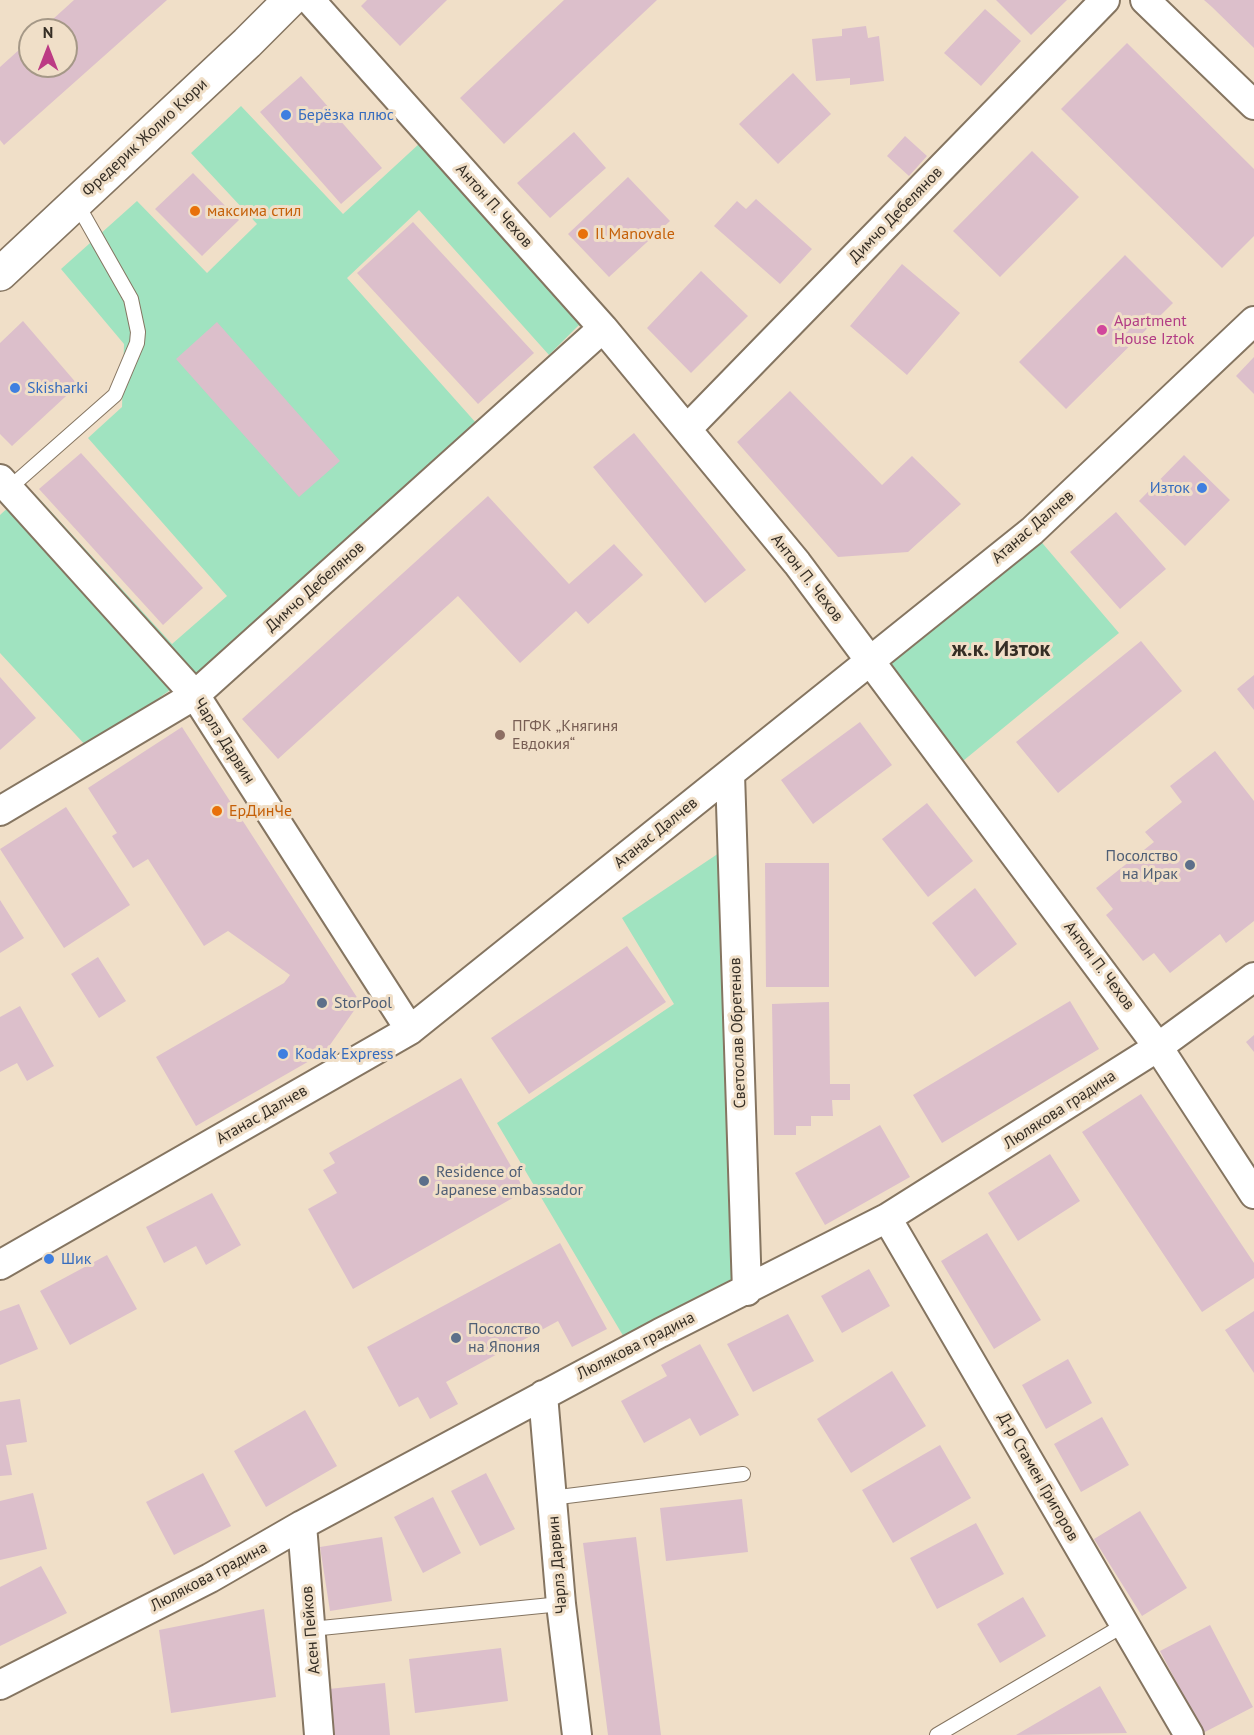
<!DOCTYPE html>
<html>
<head>
<meta charset="utf-8">
<style>
	body { margin:0 }
	#map { position:relative; width:1254px; height:1735px; overflow:hidden; background:#f0dfc8; font-family:"PT Sans",sans-serif }
	canvas { display:block }
	.north { position:absolute; left:18px; top:18px; width:60px; height:60px; box-sizing:border-box; background:#f0dfc8; border:2px solid #a59887; border-radius:50%; rotate:0deg; font-size:16px; font-weight:700; line-height:24px; text-align:center; color:#352e25 }
	.north::after { content:''; display:block; margin:auto; width:21px; height:27px; background:#bc3b84; clip-path:polygon(50% 0,100% 100%,50% 72%,0 100%) }
</style>
</head>
<body>
<div id="map">
<canvas width="1254" height="1735"></canvas>
<div class="north">N</div>
</div>
<script>
const g = document.querySelector('canvas').getContext('2d');
g.lineJoin = 'round';
function paint(path, color) {
  g.fillStyle = color;
  g.fill(path, 'evenodd');
}
function toPath(rows) {
  const path = new Path2D();
  for (const r of rows) {
    path.moveTo(r[0], r[1]);
    for (let i = 2; i < r.length; i += 2) path.lineTo(r[i], r[i + 1]);
  }
  return path;
}
function stroke(path, color, width, dash) {
  g.strokeStyle = color;
  g.lineWidth = width;
  g.lineCap = dash ? 'butt' : 'round';
  g.setLineDash(dash || []);
  g.stroke(path);
}
function label(font, color, halo, rows, align = 'center') {
  g.font = font + ' "PT Sans",sans-serif';
  g.lineWidth = 6;
  g.setLineDash([]);
  g.textBaseline = 'middle';
  g.strokeStyle = halo;
  g.fillStyle = color;
  for (const [text, x, y, turn = 0] of rows) {
    g.save();
    g.translate(x, y);
    g.rotate((+turn || 0) * Math.PI / 180);
    g.textAlign = isNaN(turn) ? turn : align;
    if (halo) g.strokeText(text, 0, 0);
    g.fillText(text, 0, 0);
    g.restore();
  }
}
paint(toPath([
	[241,106,343,214,420,143,580,324,549,355,419,210,347,278,477,424,195,687,28,500,35,494,172,644,227,596,88,438,122,407,124,344,61,269,137,201,207,273,257,224,191,153],
	[12,504,173,688,88,748,0,653,0,515],
	[1032,531,1119,633,952,770,871,662],
	[725,849,735,1283,625,1339,497,1123,674,1004,622,918]
]), '#a0e3c0');
paint(toPath([
	[74,0,167,0,4,145,0,140,0,67,30,40,30,66,66,66,66,30,41,30],
	[367,0,447,0,400,46,361,6],
	[564,0,657,0,504,144,460,98],
	[996,0,1067,0,1031,35],
	[1204,0,1254,0,1254,48,1212,7],
	[985,9,1021,41,981,86,944,53],
	[866,26,868,38,879,36,884,81,850,85,850,78,816,81,812,39,842,36,842,29],
	[1127,43,1254,169,1254,236,1222,268,1061,109],
	[793,73,831,114,778,164,739,124],
	[301,76,382,168,341,204,260,112],
	[574,132,606,168,550,218,517,183],
	[905,136,927,156,909,176,887,156],
	[1032,151,1079,197,1000,277,953,231],
	[193,173,239,220,202,256,155,209],
	[628,177,670,221,609,277,568,234],
	[756,199,812,249,780,284,714,226,737,201,746,209],
	[413,222,534,353,478,404,357,273],
	[1125,255,1173,303,1066,409,1019,362],
	[902,264,960,313,907,375,850,326],
	[701,271,748,316,691,373,647,328],
	[23,321,78,385,12,446,0,434,0,343],
	[217,322,340,461,299,497,176,359],
	[1254,357,1254,394,1236,376],
	[790,391,882,485,912,456,961,504,908,552,838,557,737,442],
	[634,433,746,570,705,603,593,467],
	[81,453,203,588,163,625,39,489],
	[1184,455,1230,500,1185,546,1139,501],
	[488,496,569,584,614,544,643,575,588,624,576,611,520,663,458,596,278,759,242,719],
	[1116,512,1166,569,1120,609,1070,552],
	[1141,641,1182,691,1058,793,1016,742],
	[1254,675,1254,710,1237,689],
	[0,677,36,718,0,750],
	[860,722,892,765,813,824,781,780],
	[182,727,360,1002,325,1052,196,1126,156,1057,284,983,290,975,228,931,204,946,148,859,133,868,112,836,117,833,88,788],
	[1215,751,1254,801,1254,921,1226,943,1220,934,1170,973,1154,953,1143,961,1106,915,1113,909,1096,888,1154,842,1145,832,1182,802,1170,786],
	[927,803,973,861,928,897,882,839],
	[66,807,130,905,64,948,0,849],
	[765,863,829,863,829,987,766,987],
	[975,888,1017,944,975,977,932,923],
	[0,900,24,938,0,953],
	[627,946,666,1002,529,1094,491,1038],
	[98,957,126,1001,99,1018,71,974],
	[1070,1001,1099,1049,942,1143,913,1095],
	[829,1002,830,1084,850,1084,850,1100,832,1100,833,1116,811,1116,811,1126,796,1126,796,1135,774,1135,772,1004],
	[20,1006,54,1066,27,1081,17,1063,0,1072,0,1017],
	[1254,1035,1254,1052,1246,1042],
	[461,1078,525,1191,353,1289,308,1209,337,1193,323,1170,335,1163,329,1153],
	[1141,1094,1254,1263,1254,1278,1202,1312,1082,1132],
	[880,1125,910,1177,825,1225,795,1173],
	[1050,1154,1080,1201,1018,1241,988,1193],
	[212,1193,241,1245,206,1265,196,1246,164,1263,146,1227],
	[987,1233,1041,1320,994,1349,941,1261],
	[560,1243,607,1329,572,1347,558,1321,446,1382,458,1404,430,1419,418,1397,399,1407,367,1347],
	[107,1255,137,1309,70,1345,40,1291],
	[869,1269,890,1306,842,1333,821,1296],
	[19,1304,38,1349,0,1365,0,1311],
	[1254,1311,1254,1373,1225,1330],
	[788,1314,814,1361,753,1392,727,1344],
	[700,1344,739,1415,700,1436,690,1418,644,1443,621,1401,667,1376,661,1365],
	[1068,1359,1092,1403,1046,1429,1022,1385],
	[892,1371,926,1426,851,1473,817,1419],
	[20,1399,27,1442,6,1445,12,1475,0,1476,0,1402],
	[305,1410,337,1466,266,1507,234,1451],
	[1102,1417,1129,1465,1081,1492,1054,1444],
	[940,1445,971,1498,893,1543,862,1490],
	[203,1473,231,1526,174,1555,146,1502],
	[486,1473,515,1529,480,1546,451,1491],
	[33,1493,47,1549,0,1560,0,1501],
	[433,1497,461,1553,423,1573,394,1517],
	[742,1499,748,1552,666,1561,660,1508],
	[1140,1511,1187,1588,1142,1616,1094,1539],
	[976,1523,1004,1574,937,1609,910,1558],
	[382,1537,392,1601,330,1611,320,1547],
	[636,1537,661,1735,608,1735,583,1543],
	[41,1566,67,1613,0,1646,0,1587],
	[1023,1597,1046,1636,1000,1663,977,1624],
	[264,1609,276,1697,171,1713,159,1630],
	[1210,1625,1253,1707,1203,1733,1160,1651],
	[501,1648,508,1701,415,1713,409,1659],
	[385,1683,390,1735,334,1735,329,1689],
	[1100,1686,1127,1733,1016,1735]
]), '#dcbfcb');
const service = toPath([
	[6,491,115,395,137,343,138,332,131,299,76,202],
	[551,1498,743,1474],
	[311,1629,561,1604],
	[937,1735,1124,1625]
]);
const minor = toPath([
	[310,0,603,328,797,563,1158,1047,1254,1194],
	[1145,0,1254,105],
	[687,429,1105,0],
	[0,479,195,695,410,1030],
	[730,774,747,1291],
	[0,811,195,695,603,328],
	[887,1218,1189,1735],
	[0,1265,410,1030,1032,531,1254,321],
	[543,1395,561,1604,577,1735],
	[302,1525,319,1735],
	[0,1685,210,1578,302,1525,660,1333,887,1218,1158,1047,1254,977]
]);
const tertiary = toPath([
	[0,274,247,43,290,0]
]);
stroke(service, '#857561', 16);
stroke(minor, '#857561', 32);
stroke(tertiary, '#857561', 36);
stroke(service, '#fff', 14);
stroke(minor, '#fff', 28);
stroke(tertiary, '#fff', 33);
for (const [x, y, r, color] of [
	[286,115,6,"#3f7fe0"],
	[195,211,6,"#e8710a"],
	[583,234,6,"#e8710a"],
	[1102,330,6,"#d1479c"],
	[15,388,6,"#3f7fe0"],
	[1202,488,6,"#3f7fe0"],
	[500,735,6,"#8d6e63"],
	[217,811,6,"#e8710a"],
	[1190,865,6,"#5c6f8a"],
	[322,1003,6,"#5c6f8a"],
	[283,1054,6,"#3f7fe0"],
	[424,1181,6,"#5c6f8a"],
	[49,1259,6,"#3f7fe0"],
	[456,1338,6,"#5c6f8a"]
]) {
  const dot = new Path2D();
  dot.arc(x, y, r, 0, 2 * Math.PI);
  g.fillStyle = color;
  g.fill(dot);
  stroke(dot, '#f0dfc8', 2);
}
label('16px', '#366cbe', '#f0dfc8', [
	["Берёзка плюс",298,115],
	["Skisharki",27,388],
	["Изток",1190,488,"right"],
	["Kodak Express",295,1054],
	["Шик",61,1259]
], 'left');
label('16px', '#352e25', '#f0dfc8', [
	["Фредерик Жолио Кюри",145,138,-43],
	["Антон П. Чехов",494,206,48],
	["Димчо Дебелянов",896,215,-46],
	["Атанас Далчев",1033,527,-41],
	["Антон П. Чехов",807,578,52],
	["Димчо Дебелянов",315,587,-42],
	["Чарлз Дарвин",224,741,57],
	["Атанас Далчев",656,833,-39],
	["Антон П. Чехов",1099,966,53],
	["Светослав Обретенов",738,1033,-92],
	["Люлякова градина",1060,1110,-33],
	["Атанас Далчев",262,1115,-30],
	["Люлякова градина",636,1346,-27],
	["Д-р Стамен Григоров",1038,1477,60],
	["Чарлз Дарвин",558,1565,-95],
	["Люлякова градина",209,1577,-28],
	["Асен Пейков",311,1630,-95]
]);
label('16px', '#c56008', '#f0dfc8', [
	["максима стил",207,211],
	["Il Manovale",595,234],
	["ЕрДинЧе",229,811]
], 'left');
label('16px', '#b23c85', '#f0dfc8', [
	["Apartment",1114,321],
	["House Iztok",1114,339]
], 'left');
label('16px', '#785e54', '#f0dfc8', [
	["ПГФК „Княгиня",512,726],
	["Евдокия“",512,744]
], 'left');
label('16px', '#4e5e75', '#f0dfc8', [
	["Посолство",1178,856,"right"],
	["на Ирак",1178,874,"right"],
	["StorPool",334,1003],
	["Residence of",436,1172],
	["Japanese embassador",436,1190],
	["Посолство",468,1329],
	["на Япония",468,1347]
], 'left');
label('bold 22px', '#352e25', '#f0dfc8', [
	["ж.к. Изток",1001,650]
]);
</script>
</body>
</html>
